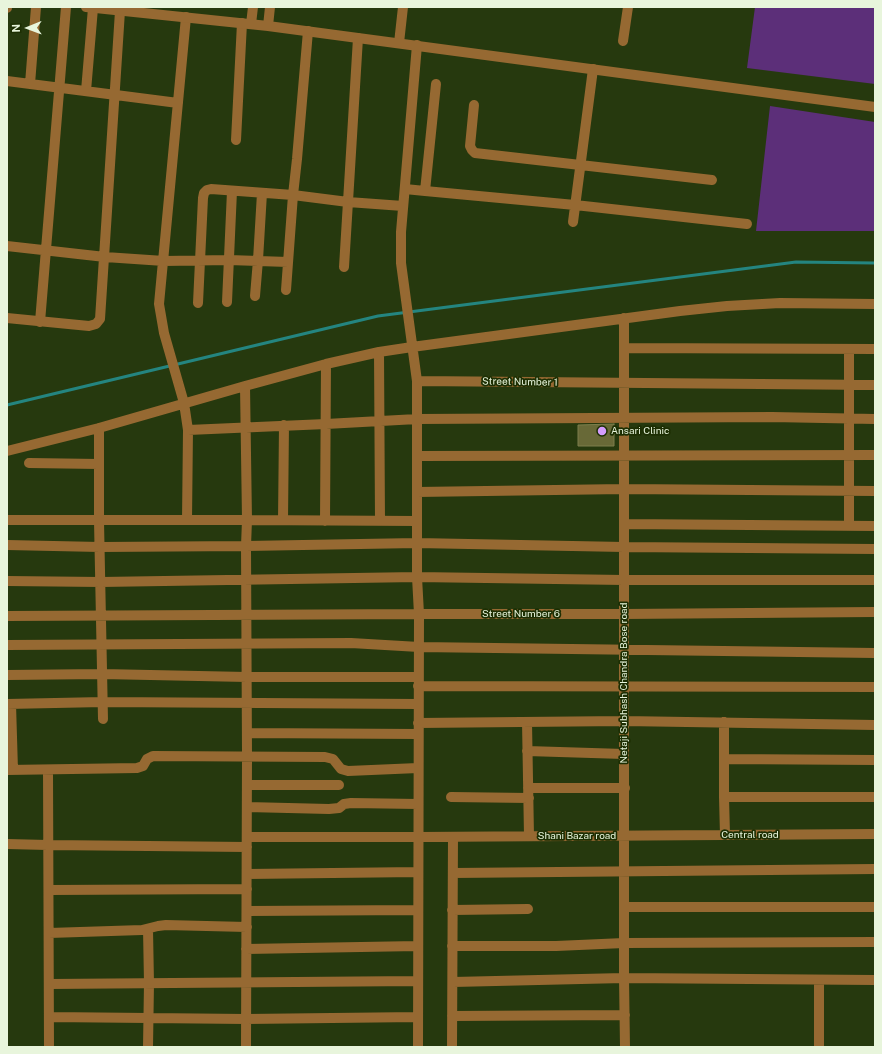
<!DOCTYPE html>
<html>
<head>
<meta charset="utf-8">
<style>
	body { margin:0 }
	#map { position:relative; width:882px; height:1054px; overflow:hidden; background:#26390e; font-family:"Public Sans",sans-serif }
	canvas { display:block }
	.frame { position:absolute; inset:0; border:8px solid #e8f5dc; pointer-events:none }
	.north { position:absolute; left:8px; top:8px; width:40px; height:40px; -webkit-text-stroke:3px #1d2f03; paint-order:stroke; rotate:269deg; font-size:11px; font-weight:700; line-height:16px; text-align:center; color:#e8f5dc }
	.north::after { content:''; display:block; margin:auto; width:14px; height:18px; background:#e8f5dc; clip-path:polygon(50% 0,100% 100%,50% 72%,0 100%) }
</style>
</head>
<body>
<div id="map">
<canvas width="882" height="1054"></canvas>
<div class="frame"></div>
<div class="north">N</div>
</div>
<script>
const g = document.querySelector('canvas').getContext('2d');
g.lineJoin = 'round';
function paint(path, color) {
  g.fillStyle = color;
  g.fill(path, 'evenodd');
}
function toPath(rows) {
  const path = new Path2D();
  for (const r of rows) {
    path.moveTo(r[0], r[1]);
    for (let i = 2; i < r.length; i += 2) path.lineTo(r[i], r[i + 1]);
  }
  return path;
}
function stroke(path, color, width, dash) {
  g.strokeStyle = color;
  g.lineWidth = width;
  g.lineCap = dash ? 'butt' : 'round';
  g.setLineDash(dash || []);
  g.stroke(path);
}
function label(font, color, halo, rows, align = 'center') {
  g.font = font + ' "Public Sans",sans-serif';
  g.lineWidth = 3.5;
  g.setLineDash([]);
  g.textBaseline = 'middle';
  g.strokeStyle = halo;
  g.fillStyle = color;
  for (const [text, x, y, turn = 0] of rows) {
    g.save();
    g.translate(x, y);
    g.rotate((+turn || 0) * Math.PI / 180);
    g.textAlign = isNaN(turn) ? turn : align;
    if (halo) g.strokeText(text, 0, 0);
    g.fillText(text, 0, 0);
    g.restore();
  }
}
paint(toPath([
	[755,7,875,7,875,84,747,68],
	[770,106,875,122,875,231,756,231]
]), '#5c2f79');
stroke(toPath([
	[7,405,378,316,796,262,875,263]
]), '#248580', 3);
const building = toPath([
	[614,424,614,446,578,446,578,425,614,424]
]);
paint(building, '#686937');
stroke(building, '#7d7f4c', 1);
stroke(toPath([
	[7,8,7,7],
	[186,17,159,304,164,333,184,403,188,430,187,520],
	[623,41,628,7],
	[399,43,403,7],
	[417,45,401,232,401,263,417,381,417,577,419,614,418,1047],
	[7,81,178,103],
	[30,84,36,7],
	[436,84,425,191,575,205,747,224],
	[86,91,93,8],
	[474,105,470,146,472,150,475,153,712,180],
	[236,140,242,23],
	[405,189,425,191],
	[573,222,593,69],
	[7,246,105,257,164,261,229,260,288,262],
	[344,267,358,38],
	[286,290,293,195,297,159,308,31],
	[255,296,258,260,262,193],
	[227,302,232,191],
	[198,303,203,198,204,193,207,190,211,189,293,195,348,202,403,206],
	[7,318,89,326,96,324,100,319,120,11],
	[624,318,624,978,625,1047],
	[40,322,66,7],
	[624,348,875,349],
	[849,349,849,526],
	[379,352,380,521],
	[417,381,875,385],
	[245,386,247,520,246,546,247,756,246,1047],
	[99,428,99,521,103,719],
	[188,430,326,424,417,419,772,417,875,419],
	[7,451,99,428,245,386,326,364,379,352,412,347,680,311,727,306,780,303,875,304],
	[417,456,875,455],
	[29,463,99,464],
	[417,492,624,489,875,491],
	[7,520,247,520,417,521],
	[283,520,284,425],
	[325,521,326,364],
	[624,524,875,526],
	[7,545,100,547,246,546,417,543,624,547,875,549],
	[7,581,101,582,417,577,624,580,875,580],
	[7,616,419,614,624,614,875,612],
	[7,645,351,643,419,647,875,653],
	[7,675,102,674,247,677,418,677],
	[418,686,875,687],
	[7,704,103,702,418,704],
	[11,704,13,770],
	[527,722,529,836],
	[724,722,724,797,725,835],
	[418,723,624,721,875,725],
	[247,733,418,734],
	[527,751,624,754],
	[724,759,875,760],
	[7,770,137,768,143,766,147,759,153,756,325,757,333,759,341,769,348,771,418,768],
	[48,770,49,1047],
	[247,785,339,785],
	[528,788,625,788],
	[451,797,529,798],
	[724,797,875,797],
	[247,807,329,809,339,808,344,804,351,803,418,804],
	[247,837,418,837,875,834],
	[7,844,48,845,247,847],
	[453,873,875,869],
	[247,874,418,872],
	[49,890,247,889],
	[624,907,875,907],
	[452,910,528,909],
	[247,911,418,910],
	[148,929,149,983,148,1047],
	[49,933,142,930,158,926,166,925,247,927],
	[452,946,556,946,624,943,875,942],
	[246,949,418,946],
	[453,982,624,978,875,980],
	[50,984,418,981],
	[452,1016,625,1015],
	[50,1017,246,1019,418,1017],
	[452,1047,453,837],
	[819,1047,819,980]
]), '#966932', 10);
stroke(toPath([
	[86,7,268,26,875,107],
	[251,24,253,7],
	[268,26,270,7]
]), '#966932', 10);
for (const [x, y, r, color] of [
	[602,431,5,"#d39cfc"]
]) {
  const dot = new Path2D();
  dot.arc(x, y, r, 0, 2 * Math.PI);
  g.fillStyle = color;
  g.fill(dot);
  stroke(dot, '#1d2f03', 1.5);
}
label('10px', '#e8f5dc', '#1d2f03', [
	["Street Number 1",520,382,1],
	["Street Number 6",521,614],
	["Netaji Subhash Chandra Bose road",624,683,-90],
	["Central road",750,835],
	["Shani Bazar road",577,836]
]);
label('10px', '#e8f5dc', '#1d2f03', [
	["Ansari Clinic",611,431]
], 'left');
</script>
</body>
</html>
